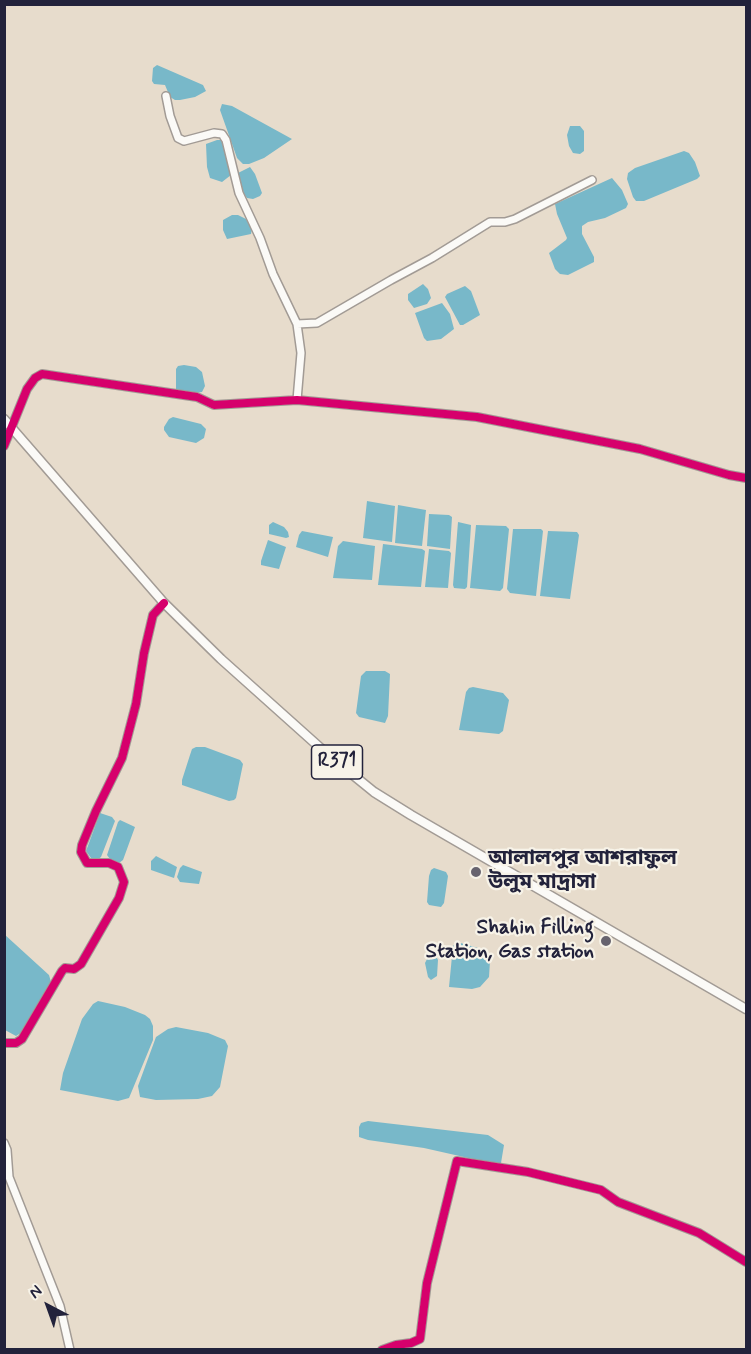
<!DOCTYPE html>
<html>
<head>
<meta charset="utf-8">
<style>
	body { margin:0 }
	#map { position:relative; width:751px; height:1354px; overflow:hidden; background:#e7dccc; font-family:Mynerve,sans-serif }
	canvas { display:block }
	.frame { position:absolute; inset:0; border:6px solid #22223b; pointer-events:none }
	.north { position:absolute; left:18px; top:1276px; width:60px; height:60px; -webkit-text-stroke:4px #f7f3e8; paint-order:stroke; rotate:319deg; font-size:16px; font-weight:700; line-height:24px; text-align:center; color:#22223b }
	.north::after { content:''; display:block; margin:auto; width:21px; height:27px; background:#22223b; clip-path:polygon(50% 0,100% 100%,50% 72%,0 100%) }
</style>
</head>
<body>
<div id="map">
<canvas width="751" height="1354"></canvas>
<div class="frame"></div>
<div class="north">N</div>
</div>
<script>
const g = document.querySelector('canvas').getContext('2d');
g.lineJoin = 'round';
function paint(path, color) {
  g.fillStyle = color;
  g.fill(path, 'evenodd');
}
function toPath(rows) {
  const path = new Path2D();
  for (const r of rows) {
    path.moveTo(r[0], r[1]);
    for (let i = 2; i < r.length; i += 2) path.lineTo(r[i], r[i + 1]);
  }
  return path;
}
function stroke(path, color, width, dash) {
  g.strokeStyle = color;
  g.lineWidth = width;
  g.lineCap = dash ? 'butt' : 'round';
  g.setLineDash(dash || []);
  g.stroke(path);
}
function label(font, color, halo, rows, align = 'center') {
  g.font = font + ' Mynerve,"Noto Sans Bengali",sans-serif';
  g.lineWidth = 4.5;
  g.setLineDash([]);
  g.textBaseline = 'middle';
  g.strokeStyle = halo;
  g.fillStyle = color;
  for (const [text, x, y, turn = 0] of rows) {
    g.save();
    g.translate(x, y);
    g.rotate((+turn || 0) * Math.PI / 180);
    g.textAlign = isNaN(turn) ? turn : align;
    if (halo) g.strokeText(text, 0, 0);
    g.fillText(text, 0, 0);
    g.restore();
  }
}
paint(toPath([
	[157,65,203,85,206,91,195,97,180,100,175,100,170,97,165,85,154,84,152,81,153,68],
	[222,104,232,106,292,139,264,158,249,164,243,164,237,158,220,110],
	[570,126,580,126,584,131,584,151,580,154,573,153,569,146,567,135],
	[217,140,221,140,223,145,231,175,222,182,210,178,207,167,206,144],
	[684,151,689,153,695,162,700,176,697,179,644,201,636,201,633,197,627,179,628,173,635,168],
	[250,167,255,174,262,193,260,196,253,199,247,198,244,194,238,173],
	[612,178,622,190,628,204,626,208,605,218,588,222,582,226,582,234,594,257,594,262,568,275,560,274,555,269,549,253,566,240,567,238,557,214,555,204],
	[232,215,238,215,246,219,252,229,251,234,227,239,223,230,223,220],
	[423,284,428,289,431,298,427,304,414,308,408,300,408,294],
	[465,286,471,291,480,315,463,325,460,325,445,297,447,294],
	[442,303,450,314,454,329,441,339,427,341,424,338,415,313],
	[184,365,196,367,202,372,205,386,202,392,195,393,176,390,176,369,178,366],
	[173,417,201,424,206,429,204,438,196,443,169,437,164,430,164,427,169,419],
	[367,501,395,506,392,542,363,538],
	[398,505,426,510,422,546,395,543],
	[429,514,449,515,452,517,450,549,427,546],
	[273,522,284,527,288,532,289,537,286,538,269,534,269,525],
	[458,522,471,525,467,587,465,589,454,588,453,585],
	[476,525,506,526,509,529,503,588,500,591,470,588],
	[513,529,541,529,543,531,536,596,510,593,507,589],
	[302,531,333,537,328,557,296,547,299,535],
	[548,531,577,532,579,535,570,599,540,596],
	[268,540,286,547,279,569,261,565,261,561],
	[343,541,375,546,372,580,333,578,338,546],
	[383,544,422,549,425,551,421,587,378,585],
	[429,549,449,551,451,553,448,588,425,587],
	[366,671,385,671,390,674,388,716,385,723,359,717,356,713,361,676],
	[473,687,503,693,509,700,503,731,499,734,459,730,466,692,469,688],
	[196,747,205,747,240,760,243,764,236,798,234,800,229,801,182,785,182,780,190,755,192,749],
	[100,813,112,817,115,821,101,857,97,860,91,858,86,851],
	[120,820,135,827,123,860,119,863,110,859,107,855,118,822],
	[156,856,177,867,174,878,151,870,151,861],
	[183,865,202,872,199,884,180,882,177,877,180,868],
	[434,868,446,872,448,876,444,903,441,907,429,905,427,902,429,876,431,870],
	[4,934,49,975,51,982,24,1031,16,1036,5,1030],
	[457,942,478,948,490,961,489,977,480,987,472,989,449,987,453,946],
	[435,954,438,960,437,976,431,980,428,977,425,963,428,957],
	[98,1001,125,1007,145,1015,150,1019,153,1026,153,1040,129,1098,118,1101,60,1090,63,1073,82,1019,93,1004],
	[176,1027,208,1033,225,1040,228,1046,220,1087,212,1096,198,1099,156,1100,140,1097,138,1086,156,1037,168,1029],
	[368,1121,488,1135,504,1145,501,1163,495,1164,424,1148,368,1140,359,1137,359,1127,361,1123]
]), '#78b8c9');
const minor = toPath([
	[166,96,170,116,178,138,184,141,214,133,222,134,226,140,239,193,260,238,273,274,297,324,301,353,297,400],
	[297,324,317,323,391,280,432,258,490,222,505,222,515,219,592,180],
	[4,446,27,389,35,378,42,374,197,397,214,405,297,400,477,417,640,449,729,475,746,478],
	[4,1043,16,1043,22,1039,62,971,65,968,74,969,81,964,119,898,124,882,118,867,109,863,87,863,81,852,82,845,96,811,122,758,136,704,144,653,153,615,164,603],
	[4,1143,7,1150,9,1177,60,1306,70,1350],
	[382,1350,396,1345,411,1343,420,1339,427,1283,457,1161,528,1172,601,1190,618,1202,699,1233,746,1262]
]);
const major = toPath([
	[4,419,164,603,221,659,326,753,374,792,411,815,746,1009]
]);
stroke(minor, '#a29b95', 10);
stroke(major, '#a29b95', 11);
stroke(minor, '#fbfaf7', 7);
stroke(major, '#fbfaf7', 8);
stroke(toPath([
	[4,446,27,389,35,378,42,374,197,397,214,405,297,400,477,417,640,449,729,475,746,478],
	[4,1043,16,1043,22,1039,62,971,65,968,74,969,81,964,119,898,124,882,118,867,109,863,87,863,81,852,82,845,96,811,122,758,136,704,144,653,153,615,164,603],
	[382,1350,396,1345,411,1343,420,1339,427,1283,457,1161,528,1172,601,1190,618,1202,699,1233,746,1262]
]), '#d6006c', 8);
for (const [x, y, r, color] of [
	[476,872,6,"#67636e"],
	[606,941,6,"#67636e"]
]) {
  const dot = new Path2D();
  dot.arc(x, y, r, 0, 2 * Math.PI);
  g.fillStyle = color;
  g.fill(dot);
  stroke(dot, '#f7f3e8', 2);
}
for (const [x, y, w] of [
	[337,762,51]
]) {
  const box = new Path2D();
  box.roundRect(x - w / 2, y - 17, w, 34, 4.5);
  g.fillStyle = '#f7f3e8';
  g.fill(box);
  stroke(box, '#22223b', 1.5);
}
label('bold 20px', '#22223b', null, [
	["R371",337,762]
]);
label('bold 21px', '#22223b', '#f7f3e8', [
	["আলালপুর আশরাফুল",488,860],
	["উলুম মাদ্রাসা",488,884],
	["Shahin Filling",594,929,"right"],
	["Station, Gas station",594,953,"right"]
], 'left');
</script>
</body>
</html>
